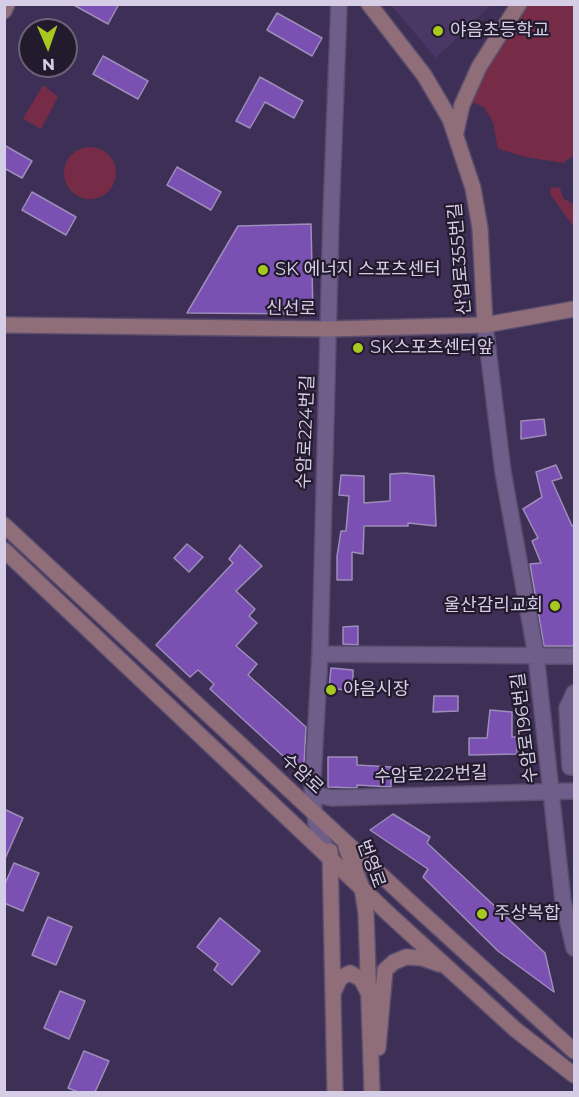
<!DOCTYPE html>
<html>
<head>
<meta charset="utf-8">
<style>
	body { margin:0 }
	#map { position:relative; width:579px; height:1097px; overflow:hidden; background:#3e2f56; font-family:Montserrat,sans-serif }
	canvas { display:block }
	.frame { position:absolute; inset:0; border:6px solid #d5cce5; pointer-events:none }
	.north { position:absolute; left:18px; top:18px; width:60px; height:60px; box-sizing:border-box; background:#221b2d; border:2px solid #6a6277; border-radius:50%; rotate:178deg; font-size:16px; font-weight:700; line-height:24px; text-align:center; color:#d5cce5 }
	.north::after { content:''; display:block; margin:auto; width:21px; height:27px; background:#a7c81f; clip-path:polygon(50% 0,100% 100%,50% 72%,0 100%) }
</style>
</head>
<body>
<div id="map">
<canvas width="579" height="1097"></canvas>
<div class="frame"></div>
<div class="north">N</div>
</div>
<script>
const g = document.querySelector('canvas').getContext('2d');
g.lineJoin = 'round';
function paint(path, color) {
  g.fillStyle = color;
  g.fill(path, 'evenodd');
}
function toPath(rows) {
  const path = new Path2D();
  for (const r of rows) {
    if (r.length === 3) {
      path.moveTo(r[0] + r[2], r[1]);
      path.arc(r[0], r[1], r[2], 0, 2 * Math.PI);
      continue;
    }
    path.moveTo(r[0], r[1]);
    for (let i = 2; i < r.length; i += 2) path.lineTo(r[i], r[i + 1]);
  }
  return path;
}
function stroke(path, color, width, dash) {
  g.strokeStyle = color;
  g.lineWidth = width;
  g.lineCap = dash ? 'butt' : 'round';
  g.setLineDash(dash || []);
  g.stroke(path);
}
function label(font, color, halo, rows, align = 'center') {
  g.font = font + ' Montserrat,"Noto Sans KR",sans-serif';
  g.lineWidth = 4.5;
  g.setLineDash([]);
  g.textBaseline = 'middle';
  g.strokeStyle = halo;
  g.fillStyle = color;
  for (const [text, x, y, turn = 0] of rows) {
    g.save();
    g.translate(x, y);
    g.rotate((+turn || 0) * Math.PI / 180);
    g.textAlign = isNaN(turn) ? turn : align;
    if (halo) g.strokeText(text, 0, 0);
    g.fillText(text, 0, 0);
    g.restore();
  }
}
paint(toPath([
	[391,5,491,5,436,58]
]), '#4a3765');
paint(toPath([
	[524,5,574,5,574,155,563,163,526,157,498,149,493,122,484,107,466,100],
	[43,85,58,97,41,129,23,119],
	[90,173,26],
	[551,187,560,188,563,198,574,205,574,227,550,194]
]), '#762c46');
const building = toPath([
	[72,4,119,4,108,24,72,4],
	[277,13,322,38,312,56,267,30,277,13],
	[103,56,148,81,138,99,93,74,103,56],
	[260,77,303,101,294,118,265,102,250,128,236,121,260,77],
	[4,145,32,161,22,178,4,168,4,145],
	[177,167,221,192,211,210,167,185,177,167],
	[32,192,76,217,66,235,22,210,32,192],
	[311,224,313,314,187,313,238,226,311,224],
	[544,419,546,435,521,439,521,421,544,419],
	[556,465,562,478,552,481,572,526,574,525,574,646,544,646,530,564,541,563,532,541,538,538,523,509,542,497,536,472,556,465],
	[405,473,434,476,436,526,408,523,408,526,364,526,363,554,352,552,352,580,337,580,337,556,341,531,346,531,349,496,339,495,341,475,364,476,364,503,390,501,390,474,405,473],
	[187,544,203,557,189,572,174,558,187,544],
	[240,545,262,566,236,591,255,609,249,616,257,623,236,646,257,664,248,675,306,727,304,764,295,767,210,689,214,684,198,670,190,677,156,645,233,563,229,559,240,545],
	[358,626,358,645,343,644,343,627,358,626],
	[331,668,353,670,353,691,329,688,331,668],
	[434,696,458,696,458,711,433,712,434,696],
	[490,710,512,712,512,737,517,737,517,754,469,755,469,738,487,738,490,710],
	[328,757,357,757,357,765,391,767,391,787,357,785,357,788,328,787,328,757],
	[4,809,23,818,4,861,4,809],
	[393,814,430,837,427,843,545,953,554,992,498,951,423,877,428,869,370,830,393,814],
	[14,863,39,873,23,911,4,903,4,886,14,863],
	[48,917,72,927,56,965,32,955,48,917],
	[220,918,260,951,232,985,214,970,218,964,197,947,220,918],
	[60,991,85,1001,69,1039,44,1028,60,991],
	[84,1051,109,1061,95,1092,78,1092,68,1088,84,1051]
]);
paint(building, '#7a50b2');
stroke(building, '#9d8dba', 1.5);
const street = toPath([
	[485,325,503,472,536,655,563,901,574,948],
	[320,654,574,656],
	[574,693,567,708,570,767,574,767],
	[312,794,332,798,574,791],
	[329,857,316,823,312,794,320,654,331,217,339,4]
]);
const secondary = toPath([
	[369,4,424,75,450,119,473,188,480,228,485,325],
	[4,11,7,4],
	[456,132,462,105,479,67,519,4],
	[4,325,328,329,485,325,574,309],
	[4,525,408,900,574,1051],
	[4,550,392,917,516,1030,574,1075],
	[346,847,362,888,366,913,372,1092],
	[330,851,335,1092],
	[334,991,340,978,350,973,361,979,368,992],
	[378,1048,385,970,394,962,406,957,422,958,439,964]
]);
stroke(street, '#5a4d6d', 18);
stroke(secondary, '#5a4d6d', 18);
stroke(street, '#6e5e89', 15);
stroke(secondary, '#8f6e79', 15);
for (const [x, y, r, color] of [
	[438,31,6,"#a7c81f"],
	[263,270,6,"#a7c81f"],
	[358,348,6,"#a7c81f"],
	[555,606,6,"#a7c81f"],
	[331,690,6,"#a7c81f"],
	[482,914,6,"#a7c81f"]
]) {
  const dot = new Path2D();
  dot.arc(x, y, r, 0, 2 * Math.PI);
  g.fillStyle = color;
  g.fill(dot);
  stroke(dot, '#221b2d', 2);
}
label('18px', '#d5cce5', '#221b2d', [
	["야음초등학교",450,31],
	["SK 에너지 스포츠센터",275,270],
	["SK스포츠센터앞",370,348],
	["울산감리교회",543,606,"right"],
	["야음시장",343,690],
	["주상복합",494,914]
], 'left');
label('18px', '#d5cce5', '#221b2d', [
	["산업로355번길",460,259,-95],
	["신선로",291,309,1],
	["수암로224번길",306,432,-88],
	["수암로196번길",525,728,-97],
	["수암로",302,774,43],
	["수암로222번길",431,775,-2],
	["번영로",371,864,70]
]);
</script>
</body>
</html>
